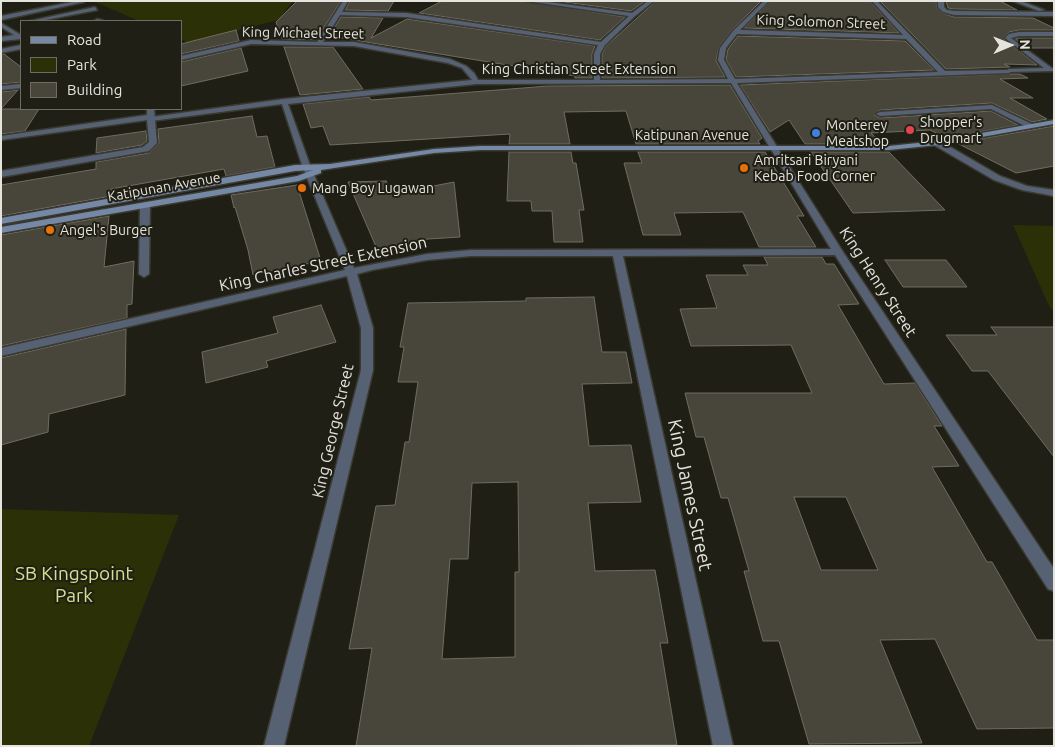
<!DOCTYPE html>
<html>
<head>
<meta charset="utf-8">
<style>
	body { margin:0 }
	#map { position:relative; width:1055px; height:747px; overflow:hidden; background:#201f15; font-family:Ubuntu,sans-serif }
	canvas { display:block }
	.frame { position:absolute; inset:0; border:2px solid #e4e3dc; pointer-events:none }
	.legend { position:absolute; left:20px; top:20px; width:162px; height:90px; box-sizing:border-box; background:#201f15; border:1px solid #6e6d65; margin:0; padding:6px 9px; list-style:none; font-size:15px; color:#e4e3dc }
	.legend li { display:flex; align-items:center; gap:10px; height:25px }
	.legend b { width:25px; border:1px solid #6e6d65 }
	.north { position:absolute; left:985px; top:20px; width:50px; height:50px; -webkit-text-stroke:4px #201f15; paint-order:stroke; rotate:89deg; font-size:14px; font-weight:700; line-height:20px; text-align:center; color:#e4e3dc }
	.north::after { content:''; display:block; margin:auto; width:18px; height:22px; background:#e4e3dc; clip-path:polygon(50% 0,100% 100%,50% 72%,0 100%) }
</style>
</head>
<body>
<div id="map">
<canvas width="1055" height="747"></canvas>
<div class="frame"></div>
<ul class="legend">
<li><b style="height:6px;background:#7588a6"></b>Road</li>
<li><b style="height:14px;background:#2b3006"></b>Park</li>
<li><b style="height:14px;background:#48463b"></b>Building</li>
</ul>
<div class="north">N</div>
</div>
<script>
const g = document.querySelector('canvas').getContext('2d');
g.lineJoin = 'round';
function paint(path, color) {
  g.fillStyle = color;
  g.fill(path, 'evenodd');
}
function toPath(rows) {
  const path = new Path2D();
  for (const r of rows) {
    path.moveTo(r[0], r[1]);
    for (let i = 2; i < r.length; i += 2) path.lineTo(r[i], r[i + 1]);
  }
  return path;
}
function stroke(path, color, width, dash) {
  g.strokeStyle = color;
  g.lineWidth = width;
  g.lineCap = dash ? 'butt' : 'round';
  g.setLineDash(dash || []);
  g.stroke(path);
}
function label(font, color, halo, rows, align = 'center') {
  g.font = font + ' Ubuntu,sans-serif';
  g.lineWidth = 4;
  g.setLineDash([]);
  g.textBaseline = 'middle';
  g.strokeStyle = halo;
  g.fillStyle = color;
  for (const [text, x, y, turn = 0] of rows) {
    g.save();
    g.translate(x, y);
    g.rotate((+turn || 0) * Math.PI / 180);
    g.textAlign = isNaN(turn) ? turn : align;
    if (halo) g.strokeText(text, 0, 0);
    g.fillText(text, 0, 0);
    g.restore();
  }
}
paint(toPath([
	[93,1,293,1,278,20,189,43,181,39,181,21,139,21],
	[1013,225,1054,226,1054,312,1049,306],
	[1,509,179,515,89,746,1,746]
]), '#2b3006');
paint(toPath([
	[1050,1,1054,1,1054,3,1051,2,1050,1]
]), '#004348');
const building = toPath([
	[297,1,341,1,316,40,282,39,276,22,297,1],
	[350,1,394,1,388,11,345,10,350,1],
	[442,1,524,1,625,17,600,40,419,13,442,1],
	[557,1,645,1,631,11,557,1],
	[656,1,761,1,732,30,719,47,716,61,725,77,602,78,602,54,606,46,656,1],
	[771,1,870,1,899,33,744,28,771,1],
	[880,1,936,1,937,8,942,13,954,17,1033,18,1054,28,1054,30,1019,30,1009,32,1004,37,1004,39,1037,65,1004,64,1010,67,946,69,880,1],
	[946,1,1000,1,1017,10,954,9,948,8,946,1],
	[341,17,383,18,371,38,407,19,595,46,592,54,592,78,575,78,575,76,329,36,341,17],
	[236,30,239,41,181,54,181,44,236,30],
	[738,36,905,41,934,70,736,77,726,60,728,49,738,36],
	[1019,38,1054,38,1054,48,1028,48,1015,39,1019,38],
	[284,47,333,47,363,89,300,95,284,47],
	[241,48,248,71,181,86,181,62,241,48],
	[4,54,21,67,21,82,1,84,1,55,4,54],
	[1011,74,1020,74,1028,78,1000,79,1033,98,1010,98,1047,119,1032,122,992,103,880,110,874,115,880,118,991,111,1018,125,946,138,930,130,871,133,882,144,805,144,789,120,770,132,740,85,1011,74],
	[730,85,762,138,758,141,760,144,636,144,626,111,564,112,570,144,509,144,510,134,330,145,323,126,311,128,303,104,369,97,371,100,548,86,730,85],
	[18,90,1,109,39,109,25,131,1,134,1,92,18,90],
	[252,116,257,137,267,136,275,167,226,176,224,169,111,189,111,196,1,216,1,185,96,169,96,162,149,153,159,143,158,129,252,116],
	[1054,126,1054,166,1016,173,957,143,1054,126],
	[146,131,147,141,142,145,96,153,97,138,146,131],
	[509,152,571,152,573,163,576,163,584,210,579,210,583,242,554,242,552,211,532,211,531,201,507,201,509,152],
	[638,152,765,152,804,216,797,216,816,247,759,247,743,212,674,213,681,235,643,235,624,163,642,163,638,152],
	[811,152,889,152,945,210,853,213,811,152],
	[386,181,392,194,454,182,460,237,428,239,377,249,348,182,386,181],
	[297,185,321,261,253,275,248,250,235,207,234,208,231,195,297,185],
	[109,216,104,267,134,261,132,304,127,305,127,318,1,346,1,235,109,216],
	[764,257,822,257,826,264,834,264,859,304,838,305,884,384,915,383,942,426,934,426,959,466,932,467,987,562,992,562,1037,640,1054,640,1054,728,977,729,935,639,880,640,922,743,809,744,779,641,763,641,744,571,749,571,728,498,721,498,704,437,696,437,685,393,812,393,791,345,691,346,680,309,717,308,706,275,748,275,743,265,768,265,764,257],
	[794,497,846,497,878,570,821,570,794,497],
	[885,260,946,260,967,287,903,287,885,260],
	[594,297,602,352,626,352,632,383,582,384,589,446,631,445,641,502,588,503,595,571,655,570,668,643,660,643,677,745,356,746,372,648,349,649,376,506,395,505,405,442,409,442,418,382,398,382,404,347,400,347,408,303,526,301,526,298,594,297],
	[518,482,519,572,515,572,515,657,442,659,450,559,468,559,472,483,518,482],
	[321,305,336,342,266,361,268,367,206,383,202,352,278,333,273,317,321,305],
	[991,327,1054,327,1054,457,988,371,972,371,946,335,997,335,991,327],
	[126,329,125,395,49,414,48,432,1,445,1,358,126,329]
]);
paint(building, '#48463b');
stroke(building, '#6f6c61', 1);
const service = toPath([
	[97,19,102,20,103,21,94,21,97,19],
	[1019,32,1054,32,1054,36,1019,36,1011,38,1053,69,1053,71,1007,72,1006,71,1009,69,1044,68,1005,38,1009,34,1019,32],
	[21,84,21,88,1,90,1,86,21,84],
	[147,109,154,109,157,143,149,151,1,177,1,171,143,147,149,142,147,120,1,140,1,136,147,115,147,109],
	[145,202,150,205,149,274,144,277,139,274,140,205,145,202]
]);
const minor = toPath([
	[77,1,84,2,1,20,1,16,77,1],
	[343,1,348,1,342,12,406,13,601,42,629,16,526,1,541,1,632,13,648,1,654,1,635,16,605,45,600,54,600,80,728,79,718,60,720,48,733,31,764,1,769,1,740,30,903,35,872,1,877,1,945,71,1011,70,1012,71,1009,73,737,83,843,252,1054,569,1054,591,1048,589,835,255,623,256,733,746,713,746,613,256,471,256,427,260,372,270,357,274,373,328,373,370,284,746,264,746,361,370,361,328,347,276,1,356,1,348,345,270,303,168,282,104,151,121,147,119,151,117,284,99,472,80,462,68,448,63,354,46,251,44,181,60,181,56,251,40,317,42,343,1],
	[340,15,406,17,598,45,594,54,594,80,478,80,474,73,466,66,450,59,354,42,323,42,340,15],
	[737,34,906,39,938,72,735,79,724,60,726,48,737,34],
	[731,83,831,249,471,250,427,254,354,268,311,168,288,104,476,84,731,83],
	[938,1,944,1,944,7,947,10,954,11,1054,12,1054,16,954,15,943,12,938,7,938,1],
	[1013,1,1021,1,1044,10,1039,11,1013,1],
	[95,7,97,10,40,21,30,21,95,7],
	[1,23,21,35,21,39,1,41,1,37,14,35,1,27,1,23],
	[21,45,21,49,1,53,1,49,21,45],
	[992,105,1036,126,1029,128,991,109,880,116,876,114,880,112,992,105],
	[934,141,940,141,1000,176,1027,186,1054,190,1054,196,1022,190,994,180,934,145,934,141]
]);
const secondary = toPath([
	[1054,120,1054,124,937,145,889,150,480,150,434,153,321,170,321,173,299,181,1,233,1,227,297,176,313,170,295,171,1,224,1,218,295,165,330,164,434,149,480,146,889,146,937,141,1054,120]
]);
stroke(service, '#3b3a31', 3);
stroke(minor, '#3b3a31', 3);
stroke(secondary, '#3b3a31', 3);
paint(service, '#566274');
paint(minor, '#566274');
paint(secondary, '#7588a6');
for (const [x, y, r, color] of [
	[910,130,5,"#e0444e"],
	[816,133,5,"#3f7fe0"],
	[744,168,5,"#e8710a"],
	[302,188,5,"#e8710a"],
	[50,230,5,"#e8710a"]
]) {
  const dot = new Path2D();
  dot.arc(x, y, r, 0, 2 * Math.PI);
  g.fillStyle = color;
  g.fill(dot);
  stroke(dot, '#201f15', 2);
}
label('14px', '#e4e3dc', '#201f15', [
	["King Solomon Street",821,22,2],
	["King Michael Street",303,33,1],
	["King Christian Street Extension",579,69],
	["Katipunan Avenue",692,135],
	["Katipunan Avenue",164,187,-10]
]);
label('14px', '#e4e3dc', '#201f15', [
	["Shopper's",920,122],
	["Drugmart",920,138],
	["Monterey",826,125],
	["Meatshop",826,141],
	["Amritsari Biryani",754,160],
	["Kebab Food Corner",754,176],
	["Mang Boy Lugawan",312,188],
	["Angel's Burger",60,230]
], 'left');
label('16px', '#e4e3dc', '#201f15', [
	["King Charles Street Extension",323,264,-12],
	["King Henry Street",878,282,57],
	["King George Street",333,431,-77]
]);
label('19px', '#e4e3dc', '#201f15', [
	["King James Street",690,495,78]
]);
label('19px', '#d2e08f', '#201f15', [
	["SB Kingspoint",74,574],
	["Park",74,596]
]);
</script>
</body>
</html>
